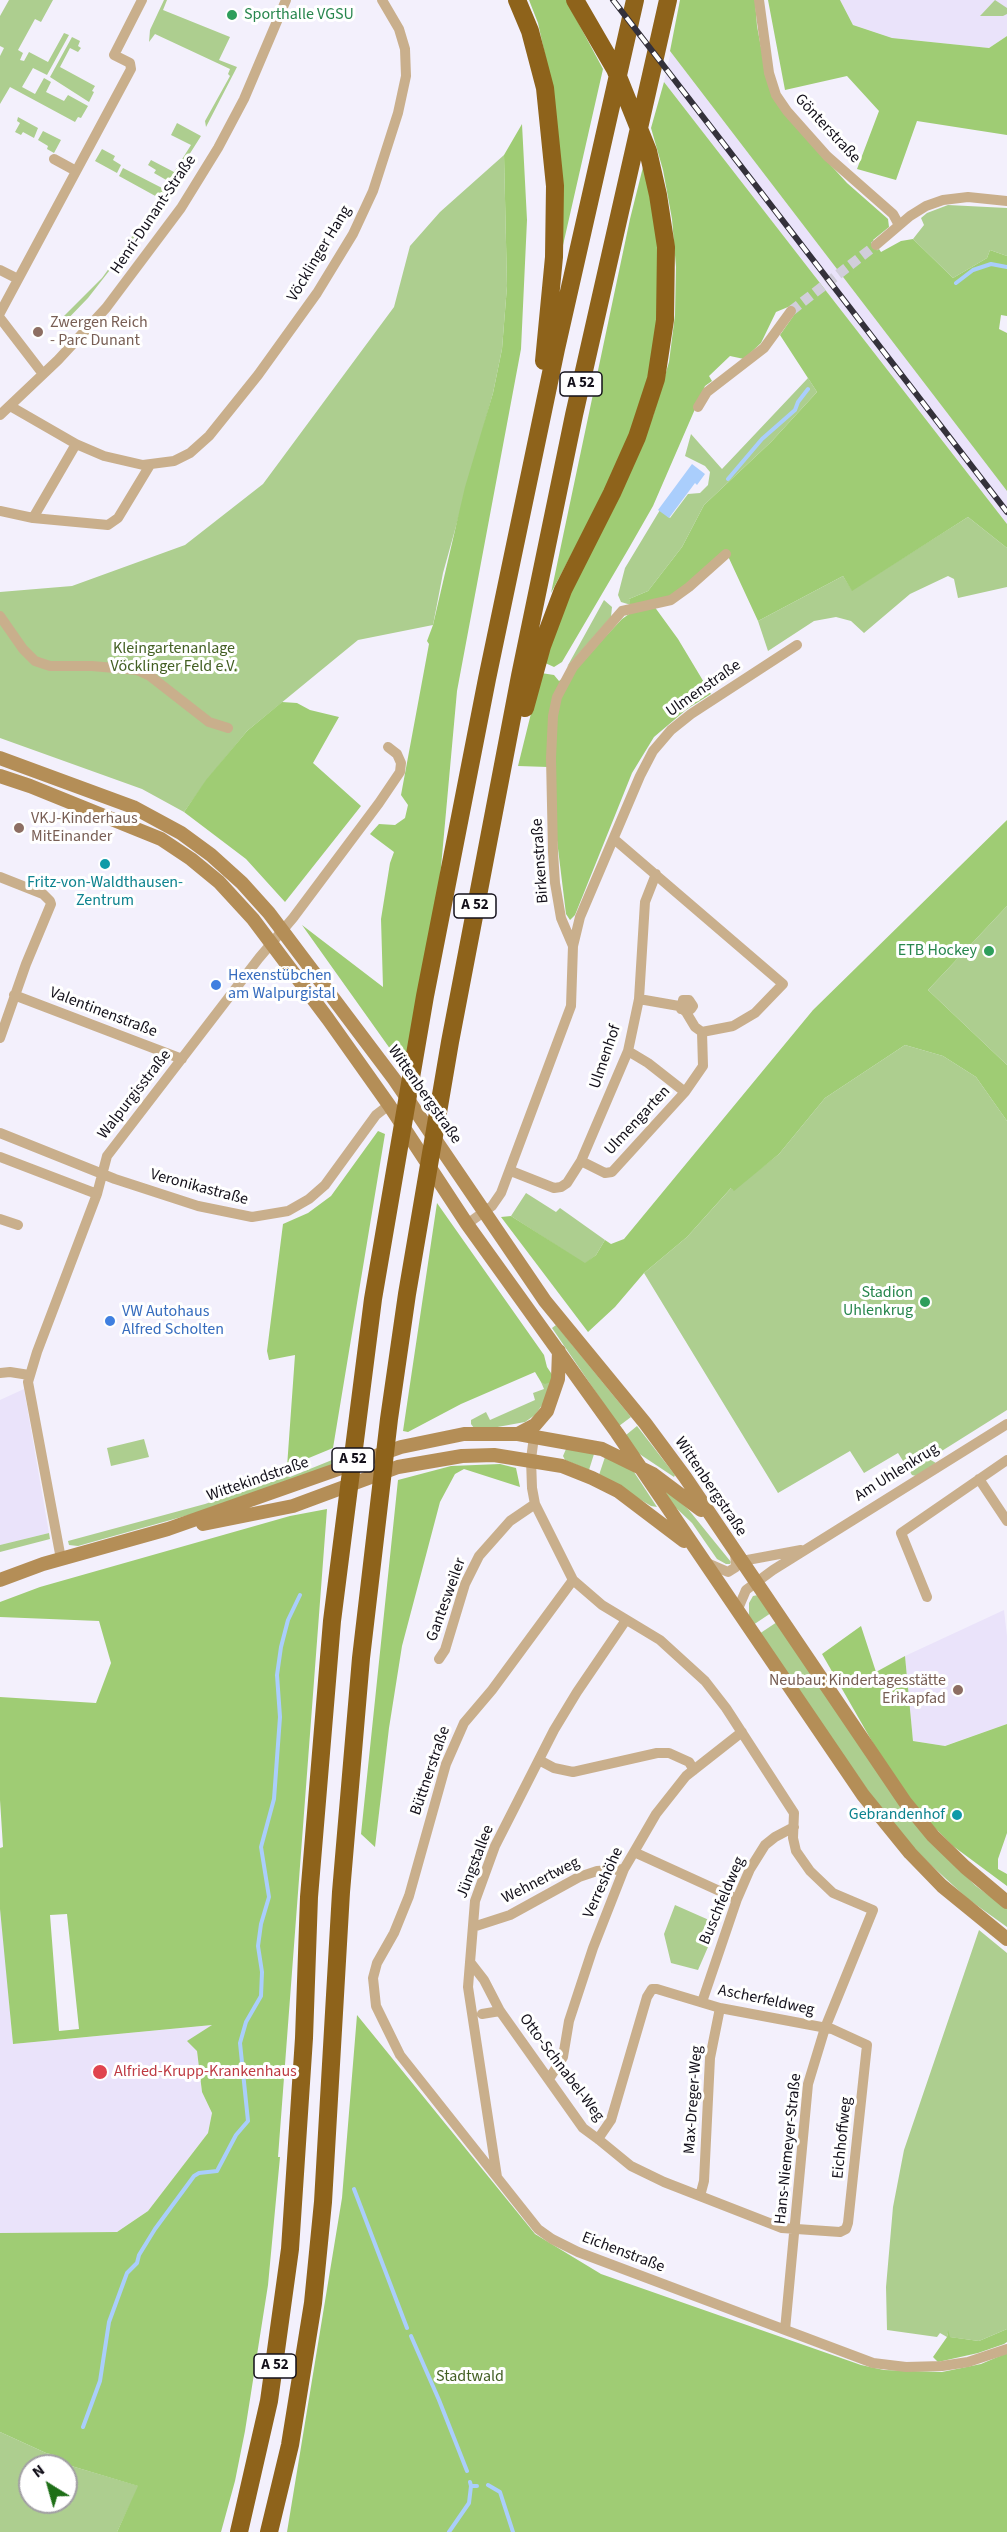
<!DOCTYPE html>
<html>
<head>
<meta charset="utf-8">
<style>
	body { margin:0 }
	#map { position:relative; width:1007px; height:2532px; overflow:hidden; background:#f3f0fc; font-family:"Source Sans 3",sans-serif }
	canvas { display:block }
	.north { position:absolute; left:18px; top:2454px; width:60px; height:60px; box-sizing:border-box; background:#fff; border:2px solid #a19fa3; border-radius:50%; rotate:323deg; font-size:16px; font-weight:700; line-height:24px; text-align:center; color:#13101a }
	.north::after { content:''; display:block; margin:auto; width:21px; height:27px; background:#1e6f17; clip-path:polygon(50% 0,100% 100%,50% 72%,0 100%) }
</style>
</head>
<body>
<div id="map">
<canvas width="1007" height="2532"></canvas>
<div class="north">N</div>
</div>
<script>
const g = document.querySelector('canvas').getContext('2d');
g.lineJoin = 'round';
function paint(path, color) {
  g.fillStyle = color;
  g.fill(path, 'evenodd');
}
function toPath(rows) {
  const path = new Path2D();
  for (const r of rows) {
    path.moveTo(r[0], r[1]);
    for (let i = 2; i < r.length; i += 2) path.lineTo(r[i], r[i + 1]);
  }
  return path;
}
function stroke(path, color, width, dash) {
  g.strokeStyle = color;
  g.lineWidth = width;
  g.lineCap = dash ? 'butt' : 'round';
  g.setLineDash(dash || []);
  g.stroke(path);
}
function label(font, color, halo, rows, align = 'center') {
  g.font = font + ' "Source Sans 3",sans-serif';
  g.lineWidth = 6;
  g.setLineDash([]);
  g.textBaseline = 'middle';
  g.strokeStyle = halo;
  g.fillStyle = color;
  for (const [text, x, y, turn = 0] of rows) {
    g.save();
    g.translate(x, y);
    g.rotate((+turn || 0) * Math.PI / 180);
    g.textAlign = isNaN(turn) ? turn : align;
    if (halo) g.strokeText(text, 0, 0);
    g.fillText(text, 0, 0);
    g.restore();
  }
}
paint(toPath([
	[840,0,1007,0,1007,36,989,48,892,38,853,25],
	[671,51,1007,490,1007,524,664,82],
	[24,1389,49,1533,0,1545,0,1400],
	[1004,1610,1007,1636,1007,1724,944,1746,913,1741,905,1656],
	[0,1895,13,2044,213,2025,197,2051,202,2092,212,2113,208,2133,148,2211,117,2232,0,2233]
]), '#eae3fa');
paint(toPath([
	[9,0,53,0,41,22,35,19,18,50,23,53,20,60,24,61,29,52,48,62,64,33,69,35,47,75,33,68,22,87,35,94,44,78,51,82,46,92,64,101,68,95,88,106,81,118,78,117,75,122,10,87,0,104,0,56,4,48,0,46,0,16],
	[164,0,167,0,163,10,230,37,219,60,237,67,206,127,205,121,230,76,228,74,230,69,155,34,149,42,150,30],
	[995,0,1007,8,1007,14,1003,16,980,16],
	[72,37,80,41,78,46,81,48,78,52,70,48,60,67,95,86,92,91,94,92,89,102,50,77],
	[18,117,38,128,34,138,23,132,21,135,15,132,20,123,17,121],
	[177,123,201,136,144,226,143,222,159,198,119,176,123,168,164,189,168,181,154,173,156,170,148,165,151,160,174,172,191,145,171,135],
	[43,131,61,140,54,153,47,149,48,146,38,140],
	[102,149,115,156,113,160,121,165,117,173,95,161],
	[504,155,507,286,502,349,493,393,443,573,433,625,358,640,247,731,207,780,184,812,142,789,0,738,0,592,72,586,185,545,263,484,394,307,410,246,440,212],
	[948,205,1007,208,1007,256,990,250,987,258,953,278,913,239,924,225,921,218,927,213],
	[138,234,88,298,60,327,58,322,102,278,133,235],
	[808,378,817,392,771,442,704,505,682,547,648,591,629,599,631,605,621,602,618,595,625,568,660,510,670,518,688,494,700,493,708,485,710,472,705,466,685,456,691,434,722,469],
	[968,517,1007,548,1007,587,958,598,954,579,948,576,910,594,864,633,851,621,836,617,814,621,768,651,758,621,843,576,852,590],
	[604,600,612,607,611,617,567,667],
	[1007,906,1007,1065,928,990],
	[905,1045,943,1056,976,1077,1007,1121,1007,1410,929,1459,936,1463,916,1476,912,1475,898,1453,864,1473,850,1451,778,1493,644,1273,687,1237,732,1187,733,1190,779,1154,825,1098],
	[526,1193,556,1212,560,1208,605,1240,596,1255,585,1264,511,1216],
	[556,1325,631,1417,619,1426,552,1328],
	[541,1382,551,1382,545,1401,535,1415,525,1422,492,1428,474,1428,471,1424,471,1420,486,1412,490,1420,535,1400,533,1393,544,1389],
	[637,1426,675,1475,674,1477,638,1453,626,1435],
	[144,1439,149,1457,111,1466,107,1448],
	[566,1449,594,1454,589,1470,565,1460,563,1456],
	[605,1457,632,1469,657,1507,651,1506,599,1475],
	[332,1460,331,1467,217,1507,78,1546,69,1545,68,1541,205,1504,288,1476,290,1477],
	[664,1491,668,1492,688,1509,731,1562,730,1564,726,1564,717,1559,692,1523,674,1506],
	[49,1533,50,1539,0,1552,0,1545],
	[758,1595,771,1613,753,1625,749,1616,749,1603,753,1596],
	[777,1622,946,1857,976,1886,1007,1909,1007,1927,968,1899,932,1866,904,1838,871,1795,759,1634],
	[675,1905,718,1924,698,1970,671,1963,664,1934],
	[979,1930,1007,1953,1007,2329,979,2341,949,2337,947,2333,947,2337,940,2333,937,2337,887,2330,886,2287,893,2207,904,2150],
	[0,2432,46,2453,54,2455,68,2465,139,2486,117,2532,0,2532],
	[30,2466,66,2466,66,2502,30,2502]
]), '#adce8f');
paint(toPath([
	[529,0,566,0,603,69,561,254,547,64,538,23],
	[680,0,755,0,757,26,766,74,785,115,847,183,888,219,889,227,873,240,881,252,901,241,913,239,953,278,987,258,990,250,1007,256,1007,316,1001,315,999,329,1007,333,1007,491,670,51],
	[768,0,840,0,853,25,892,38,989,48,1007,36,1007,135,917,121,896,180,857,169,879,111,847,76,785,90],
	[664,82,1007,524,1007,548,968,517,852,591,843,576,758,621,727,554,697,578,654,606,678,639,711,694,687,709,654,737,632,773,575,915,570,920,566,914,548,767,518,766,541,673,554,675,559,681,575,669,622,619,632,612,629,599,648,591,682,547,704,505,771,442,817,392,780,335,794,315,788,307,776,312,761,343,744,359,730,356,709,376,712,381,705,386,653,506,629,548,562,662,554,667,543,662,566,600,653,416,669,362,675,315,676,267,672,219,663,170,651,128],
	[522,124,527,220,521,349,457,691,439,889,408,1074,302,925,383,987,381,919,390,863,394,852,370,834,379,824,395,825,405,818,408,805,401,795,429,644,427,641,433,625,465,487,493,393,502,349,507,286,504,155],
	[644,163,656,224,659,269,659,321,652,362,633,429,613,476,551,593,630,219],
	[282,702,297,703,310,710,339,717,313,763,361,806,285,902,246,859,184,812,206,780,247,731],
	[1007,820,1007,906,928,990,1007,1065,1007,1121,976,1077,943,1056,905,1045,825,1098,779,1154,734,1191,731,1188,687,1237,644,1273,615,1307,588,1332,501,1217,511,1216,585,1263,596,1255,605,1240,611,1244,624,1239,813,1010],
	[378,1131,385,1134,333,1448,287,1467,295,1355,269,1360,267,1351,283,1224,308,1213,331,1196],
	[437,1203,544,1355,547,1367,553,1376,551,1382,545,1384,541,1382,535,1372,461,1404,408,1432,403,1431],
	[500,1464,516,1468,520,1487,464,1469,455,1474,440,1502,402,1646,389,1728,375,1847,361,1834,398,1480,451,1466],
	[327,1509,278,2157,280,2157,268,2285,245,2431,235,2481,221,2532,117,2532,138,2486,68,2465,54,2455,46,2453,0,2432,0,2233,117,2232,148,2211,208,2133,212,2113,202,2092,197,2051,187,2041,212,2025,13,2044,0,1909,0,1848,3,1847,0,1800,0,1697,96,1703,111,1663,99,1621,0,1617,0,1602,40,1587,290,1516],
	[67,1914,79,2029,59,2031,50,1915],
	[861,1626,876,1672,905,1656,913,1741,945,1746,1007,1724,1007,1833,998,1859,998,1869,1007,1874,1007,1886,953,1846,917,1810,893,1778,822,1654],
	[357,2015,535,2234,601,2274,861,2365,884,2370,942,2372,981,2364,1007,2353,1007,2532,287,2532,342,2198],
	[1007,2329,1007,2342,1004,2344,978,2353,938,2362,933,2357,947,2337,948,2330,950,2337,979,2341]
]), '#9fcc74');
paint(toPath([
	[692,464,705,474,697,485,695,483,669,518,658,510]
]), '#aacefc');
stroke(toPath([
	[956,283,973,270,991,264,1007,267],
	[728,479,762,439,795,410,798,402,808,389],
	[354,2189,407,2328],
	[411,2336,439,2400,467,2471],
	[83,2427,100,2381,109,2322,127,2273,137,2263,139,2255,155,2229,194,2176,199,2173,217,2171,236,2135,248,2121,240,2043,246,2022,261,1996,262,1972,258,1946,261,1924,269,1897,261,1847,274,1799,280,1717,277,1675,281,1647,288,1620,300,1595],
	[470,2482,471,2486,477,2486],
	[488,2485,500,2492,513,2532],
	[449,2532,469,2503,471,2486]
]), '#aacefc', 4);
stroke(toPath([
	[791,311,876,245]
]), '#d1ceda', 10, [10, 5]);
stroke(toPath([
	[759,0,769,73,776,95,787,111,827,156,893,214,899,225],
	[54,159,76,171],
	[876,245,910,216,926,206,943,200,968,197,1007,201],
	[0,270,18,279],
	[0,313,131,69,130,63,114,55,142,0],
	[0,318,43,374],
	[10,406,76,444,104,456,143,465,174,461,190,453,209,436,258,375,317,293,353,234,373,191,398,113,406,76,405,49,399,29,382,0],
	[698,407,707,392,764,348,791,311],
	[0,415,58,360,106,308,181,208,218,148,244,99,286,0],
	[0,511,33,518,108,525,118,518,150,465],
	[33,518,76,444],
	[0,616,23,649,35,661,50,666,92,666,137,670,150,676,209,722,228,728],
	[614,839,783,984,755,1013,733,1026,702,1032],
	[0,877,43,894,50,901,51,904,26,964,0,1038],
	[573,946,580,917,640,776,653,751,671,730,691,714,797,645],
	[14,995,182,1059],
	[681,1009,683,1000,689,1000,693,1006,691,1009,686,1012],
	[628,1051,648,1063,685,1092],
	[0,1133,115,1179,198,1206,252,1217,288,1211,309,1199,325,1185,376,1115,389,1105],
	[0,1157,97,1194],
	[581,1161,605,1173,612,1172,685,1092,703,1066,702,1032,695,1027,686,1012,679,1006,639,999],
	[511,1171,554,1188,561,1187,567,1183,581,1161,628,1051,639,999,645,902,656,874],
	[0,1219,18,1225],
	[467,1224,492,1206,501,1193,571,1006,573,946,561,918,555,883,553,852,551,758,553,716,557,697,573,667,622,611,671,600,689,587,726,554],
	[0,1373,10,1372,29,1375],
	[534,1437,531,1459,532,1488,535,1504,573,1580,602,1605,660,1640,705,1681,726,1708,794,1813,793,1838,796,1851,810,1871,833,1893,873,1910,825,2028,808,2084,785,2330],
	[979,1479,1007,1521],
	[61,1559,28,1382,37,1352,97,1194,107,1156,259,958,293,918,379,803,400,772,401,763,397,754,388,747],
	[742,1561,801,1550],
	[705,1562,728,1572,736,1567,735,1552],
	[573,1580,492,1690,464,1723,446,1764,409,1896,394,1933,377,1963,373,1978,376,2006,400,2055,538,2229,552,2239,578,2252,873,2363,906,2367,942,2366,968,2362,1007,2349],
	[927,1597,901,1533,1007,1460],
	[737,1611,746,1590,773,1570,1007,1424],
	[439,1659,445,1650,465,1584,479,1556,510,1521,535,1504],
	[539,1760,554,1768,573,1772,657,1753,669,1753,689,1762,694,1770],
	[634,1852,737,1899],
	[473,1927,510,1915,579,1877,597,1871,624,1869],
	[470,1962,484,1980,500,2011,583,2128,598,2139,631,2166,664,2182,782,2228,840,2232,846,2229,848,2223,867,2045,832,2029,720,2008,657,1989,652,1989,647,1997,611,2120,598,2139],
	[702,2002,737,1899,750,1869,765,1845,775,1837,794,1827],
	[482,2014,500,2011],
	[549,2079,563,2057,569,2021,593,1948,624,1869,634,1852,656,1814,686,1776,742,1732],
	[497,2177,468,1987,475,1901,495,1846,554,1730,577,1692,626,1620],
	[700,2196,704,2181,710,2058,720,2008]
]), '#c9af8c', 10);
stroke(toPath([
	[0,758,133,807,181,833,211,855,242,883,269,913,394,1079,545,1301,645,1423,685,1477,905,1802,933,1836,965,1867,1007,1902],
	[0,776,30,786,161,839,191,859,219,882,253,919,328,1019,389,1105,467,1224,617,1433,863,1795,910,1853,942,1886,1007,1939],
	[518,1434,535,1425,547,1411,558,1379,559,1351],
	[203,1524,293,1506,398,1467,462,1456,494,1455,562,1466,592,1478,618,1491,684,1541],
	[0,1580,43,1564,168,1529,401,1447,464,1434,518,1434,602,1449,653,1474,701,1510]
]), '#b48e57', 14);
stroke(toPath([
	[517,0,530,31,545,88,555,186,554,257,544,361],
	[525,708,542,646,563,590,612,493,637,437,656,379,665,320,666,247,658,195,648,151,615,69,575,0],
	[239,2532,269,2401,290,2249,304,2038,309,1897,332,1621,373,1299,425,996,487,679,556,349,635,0],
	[269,2532,290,2445,313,2303,323,2202,341,1892,361,1658,389,1419,407,1294,450,1042,520,676,574,415,668,0]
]), '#8e631b', 18);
const rail = toPath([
	[613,0,1007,512]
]);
stroke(rail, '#34313b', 6);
stroke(rail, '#fff', 4, [11]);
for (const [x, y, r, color] of [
	[232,15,6,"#2e9e5b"],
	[38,332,6,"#8d6e63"],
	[19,828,6,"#8d6e63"],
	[105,864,6,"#0f9aa8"],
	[989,951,6,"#2e9e5b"],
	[216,985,6,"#3f7fe0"],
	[925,1302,6,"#2e9e5b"],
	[110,1321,6,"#3f7fe0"],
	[958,1690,6,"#8d6e63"],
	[957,1815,6,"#0f9aa8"],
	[100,2072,8,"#e0444e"]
]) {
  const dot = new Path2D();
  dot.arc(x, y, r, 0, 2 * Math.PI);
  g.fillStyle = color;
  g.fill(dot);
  stroke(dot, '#fff', 2);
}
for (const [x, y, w] of [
	[581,384,42],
	[475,906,42],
	[353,1460,42],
	[275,2366,42]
]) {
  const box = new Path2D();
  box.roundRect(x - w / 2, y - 12, w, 24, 4.5);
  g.fillStyle = '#fff';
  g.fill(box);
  stroke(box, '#13101a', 1.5);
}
label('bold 15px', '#13101a', null, [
	["A 52",581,384],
	["A 52",475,906],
	["A 52",353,1460],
	["A 52",275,2366]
]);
label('16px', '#27864d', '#fff', [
	["Sporthalle VGSU",244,15,"left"],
	["ETB Hockey",977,951],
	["Stadion",913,1293],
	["Uhlenkrug",913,1311]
], 'right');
label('16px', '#13101a', '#fff', [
	["Gönterstraße",827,129,47],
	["Henri-Dunant-Straße",154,215,-56],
	["Vöcklinger Hang",320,254,-59],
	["Ulmenstraße",704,689,-35],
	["Birkenstraße",541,861,-94],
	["Valentinenstraße",103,1013,21],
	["Ulmenhof",606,1057,-71],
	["Walpurgisstraße",135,1095,-52],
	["Wittenbergstraße",424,1095,55],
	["Ulmengarten",638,1121,-47],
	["Veronikastraße",199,1188,15],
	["Am Uhlenkrug",897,1473,-32],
	["Wittekindstraße",258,1480,-19],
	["Wittenbergstraße",710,1487,56],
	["Gantesweiler",447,1600,-70],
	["Büttnerstraße",431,1771,-71],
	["Jüngstallee",476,1862,-69],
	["Wehnertweg",541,1881,-27],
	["Verreshöhe",604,1883,-66],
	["Buschfeldweg",723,1901,-67],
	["Ascherfeldweg",766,2001,12],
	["Otto-Schnabel-Weg",561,2068,53],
	["Max-Dreger-Weg",694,2100,-86],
	["Eichhoffweg",843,2138,-84],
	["Hans-Niemeyer-Straße",789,2149,-84],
	["Eichenstraße",623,2253,21]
]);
label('16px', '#785e54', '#fff', [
	["Zwergen Reich",50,323],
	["- Parc Dunant",50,341],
	["VKJ-Kinderhaus",31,819],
	["MitEinander",31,837],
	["Neubau: Kindertagesstätte",946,1681,"right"],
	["Erikapfad",946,1699,"right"]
], 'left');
label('16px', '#435f23', '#fff', [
	["Kleingartenanlage",174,649],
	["Vöcklinger Feld e.V.",174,667],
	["Stadtwald",470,2377]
]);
label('16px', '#0d838f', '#fff', [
	["Fritz-von-Waldthausen-",105,883],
	["Zentrum",105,901],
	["Gebrandenhof",945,1815,"right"]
]);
label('16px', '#366cbe', '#fff', [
	["Hexenstübchen",228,976],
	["am Walpurgistal",228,994],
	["VW Autohaus",122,1312],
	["Alfred Scholten",122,1330]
], 'left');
label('16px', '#be3a42', '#fff', [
	["Alfried-Krupp-Krankenhaus",114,2072]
], 'left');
</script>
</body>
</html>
